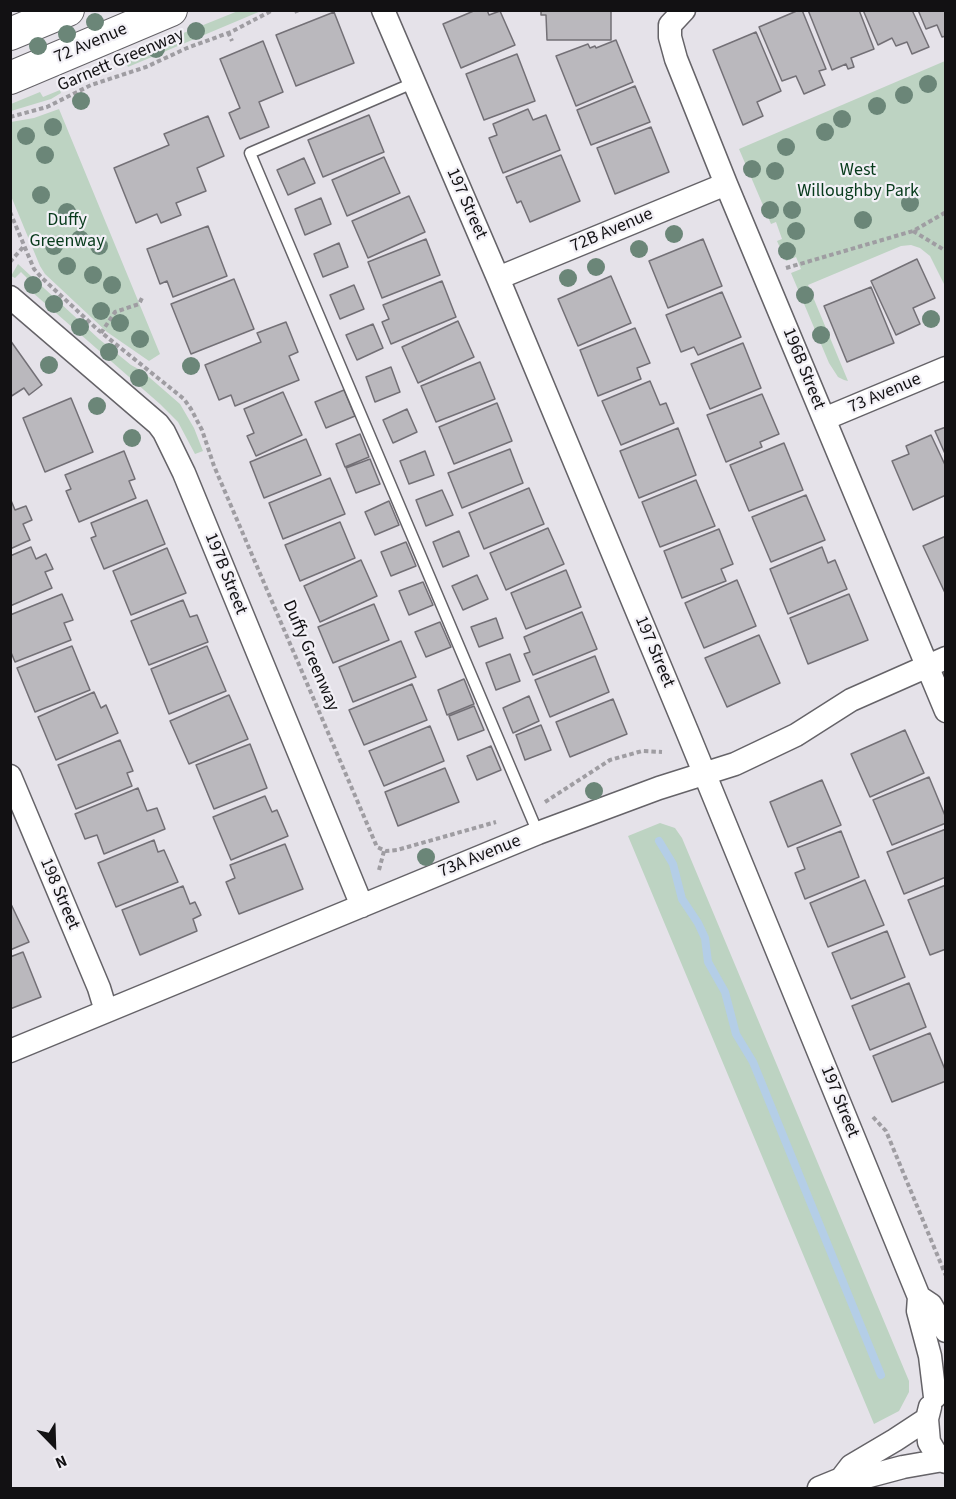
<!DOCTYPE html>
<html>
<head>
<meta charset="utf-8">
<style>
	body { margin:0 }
	#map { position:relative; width:956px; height:1499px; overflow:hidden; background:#e5e2e9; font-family:"Source Sans 3",sans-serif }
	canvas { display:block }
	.frame { position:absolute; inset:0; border:12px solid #121113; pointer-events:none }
	.north { position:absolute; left:24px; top:1415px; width:60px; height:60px; -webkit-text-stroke:4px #f2f0f6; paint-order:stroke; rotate:157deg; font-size:16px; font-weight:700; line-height:24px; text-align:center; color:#121113 }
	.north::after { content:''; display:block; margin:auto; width:21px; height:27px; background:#121113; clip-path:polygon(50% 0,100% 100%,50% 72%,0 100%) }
</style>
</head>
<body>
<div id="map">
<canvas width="956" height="1499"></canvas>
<div class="frame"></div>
<div class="north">N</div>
</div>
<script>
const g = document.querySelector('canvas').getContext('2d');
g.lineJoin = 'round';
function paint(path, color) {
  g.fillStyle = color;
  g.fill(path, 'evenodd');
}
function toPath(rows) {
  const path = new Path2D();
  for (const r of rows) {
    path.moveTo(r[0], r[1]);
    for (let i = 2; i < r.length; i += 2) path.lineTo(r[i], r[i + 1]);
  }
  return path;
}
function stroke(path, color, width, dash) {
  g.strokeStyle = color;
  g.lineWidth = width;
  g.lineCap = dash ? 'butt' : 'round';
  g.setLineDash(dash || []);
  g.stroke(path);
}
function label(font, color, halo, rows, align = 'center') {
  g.font = font + ' "Source Sans 3",sans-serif';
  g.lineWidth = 4.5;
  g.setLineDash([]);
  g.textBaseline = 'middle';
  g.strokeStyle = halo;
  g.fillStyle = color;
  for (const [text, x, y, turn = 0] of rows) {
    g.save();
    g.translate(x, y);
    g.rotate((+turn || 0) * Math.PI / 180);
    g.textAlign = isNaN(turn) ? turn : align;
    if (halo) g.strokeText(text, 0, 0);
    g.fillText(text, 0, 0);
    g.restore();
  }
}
paint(toPath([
	[238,11,261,11,128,67,124,57],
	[945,61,945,283,944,284,930,256,920,248,911,245,901,246,808,285,848,381,844,380,838,377,829,363,791,273,801,269,796,257,786,261,777,241,782,239,776,222,771,224,739,149],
	[60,90,61,93,51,99,11,111,11,104,40,92,43,97],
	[59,109,160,354,149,361,107,332,45,274,40,266,11,196,11,122,34,118],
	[18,264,99,339,131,365,142,371,180,404,194,428,203,451,195,454,178,422,160,404,24,285,28,279,21,272,15,278,11,276],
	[660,823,675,828,682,838,909,1381,909,1392,899,1411,874,1424,628,836]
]), '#bdd3c2');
stroke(toPath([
	[659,841,673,864,682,899,698,923,705,938,708,962,725,992,736,1034,753,1062,881,1375]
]), '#b4cee7', 8);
const building = toPath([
	[476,10,487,10,489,15,500,11,515,45,461,68,443,24,476,10],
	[541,10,611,11,611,40,547,40,546,15,541,15,541,10],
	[799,10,802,10,826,69,819,71,825,85,804,94,796,76,782,81,759,27,799,10],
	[808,10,859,10,874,49,851,58,854,67,848,69,846,64,832,70,808,10],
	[863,10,912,10,929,47,912,54,907,42,896,46,892,38,878,45,863,10],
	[918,10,946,10,946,36,942,37,937,25,926,29,918,10],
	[334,12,354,63,296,86,276,35,334,12],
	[756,32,781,91,757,102,763,116,743,125,713,50,756,32],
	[616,40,633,82,576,106,556,56,588,44,590,48,595,46,596,48,616,40],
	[263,41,283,92,259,102,269,127,240,139,229,113,240,108,220,59,263,41],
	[517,54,535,101,484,120,466,74,517,54],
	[635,86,650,122,591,145,577,110,635,86],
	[528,109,533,120,546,115,560,150,503,173,489,138,497,135,493,124,528,109],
	[369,115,384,152,323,177,308,140,369,115],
	[208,116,224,156,197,168,206,191,176,203,181,215,161,223,157,214,136,223,114,168,169,145,164,134,208,116],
	[651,127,669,172,615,194,597,148,651,127],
	[561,155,580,201,530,222,521,201,517,203,506,177,561,155],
	[384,157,400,193,347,216,332,180,384,157],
	[304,158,315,183,288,195,277,170,304,158],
	[409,196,425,232,368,258,352,221,409,196],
	[321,198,331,224,305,235,295,209,321,198],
	[208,226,227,276,173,297,167,281,160,284,147,249,208,226],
	[426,239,440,275,382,298,368,262,426,239],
	[703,239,722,286,668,308,649,261,703,239],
	[339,243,348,267,323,277,314,254,339,243],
	[917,259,935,298,913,308,920,324,896,335,871,281,917,259],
	[611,276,631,323,578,346,558,299,611,276],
	[234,279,254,329,191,354,171,304,234,279],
	[442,281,456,317,391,344,382,322,389,319,383,305,442,281],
	[354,285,364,309,340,319,330,295,354,285],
	[871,287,894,343,847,362,824,306,871,287],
	[722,292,741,337,698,355,694,347,681,352,666,315,722,292],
	[458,321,474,357,418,383,402,347,458,321],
	[286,322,298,352,289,356,299,380,235,406,231,395,219,400,205,365,261,342,257,333,286,322],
	[373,324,383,348,357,360,346,335,373,324],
	[635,328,650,363,637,368,641,379,598,396,580,350,635,328],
	[10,340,42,385,29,395,24,388,10,397,10,340],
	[743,343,761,388,710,409,691,364,743,343],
	[480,362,495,399,436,422,421,386,480,362],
	[391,367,400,392,375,402,366,377,391,367],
	[650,381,660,405,666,403,674,423,621,445,602,401,650,381],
	[344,390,355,416,326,428,315,402,344,390],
	[283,392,302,435,256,456,247,436,254,433,244,409,283,392],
	[762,394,779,434,760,442,762,447,726,462,707,415,762,394],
	[71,398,93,452,45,472,23,418,71,398],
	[497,403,512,441,454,464,439,427,497,403],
	[407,409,417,432,393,443,383,420,407,409],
	[946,427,946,456,935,431,946,427],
	[678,428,696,475,639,498,620,451,678,428],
	[360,434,369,457,345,467,336,444,360,434],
	[931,435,946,467,946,495,913,510,892,461,909,454,906,446,931,435],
	[306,439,321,475,264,498,250,462,306,439],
	[784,443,803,490,749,511,730,465,784,443],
	[510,449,523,483,462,508,448,473,510,449],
	[124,451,135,479,129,481,136,498,79,522,66,491,71,489,65,475,124,451],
	[425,451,434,475,409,484,400,461,425,451],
	[370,459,380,484,356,493,346,468,370,459],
	[330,478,345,514,283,539,269,503,330,478],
	[696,480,715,526,660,547,642,502,696,480],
	[529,488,544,524,484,549,469,513,529,488],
	[442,490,453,515,426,526,416,500,442,490],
	[806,495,825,540,771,562,752,517,806,495],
	[10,498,15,510,26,506,32,520,23,524,30,540,10,549,10,498],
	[147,500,165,544,104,569,91,538,96,536,91,523,147,500],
	[389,501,399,525,375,535,365,512,389,501],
	[340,522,355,558,300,581,285,545,340,522],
	[548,528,564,564,506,590,490,553,548,528],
	[719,529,733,564,721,569,726,581,682,598,664,551,719,529],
	[459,531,469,556,443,567,433,542,459,531],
	[946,536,946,595,923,546,946,536],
	[406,542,416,566,391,576,381,552,406,542],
	[31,547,36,559,46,554,53,569,45,572,52,588,10,606,10,556,31,547],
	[822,547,828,563,835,560,847,589,788,614,770,569,822,547],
	[167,548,186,593,131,615,113,571,167,548],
	[361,560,377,596,320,622,304,586,361,560],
	[566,570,581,607,526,629,511,593,566,570],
	[477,575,488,599,463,610,452,586,477,575],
	[737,580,756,626,704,648,685,603,737,580],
	[423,582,433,605,409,615,399,591,423,582],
	[62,594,73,620,64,623,71,640,15,662,10,650,10,615,62,594],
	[849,594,868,640,808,664,790,618,849,594],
	[183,600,190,617,197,615,208,642,149,665,131,621,183,600],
	[374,604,389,640,333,663,318,627,374,604],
	[582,612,597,649,533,675,524,654,530,652,524,637,582,612],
	[496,618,503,638,479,647,471,627,496,618],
	[440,622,451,647,426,657,415,632,440,622],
	[759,635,780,683,727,707,705,658,759,635],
	[401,641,416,677,353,702,339,667,401,641],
	[72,646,90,690,35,712,17,668,72,646],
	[207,646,226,691,169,714,151,669,207,646],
	[510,654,520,681,496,690,486,663,510,654],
	[595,656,609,692,550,717,535,680,595,656],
	[464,679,474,704,447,715,438,690,464,679],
	[412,684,427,720,364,745,349,710,412,684],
	[94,692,101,708,106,705,118,733,56,760,38,717,94,692],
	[229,695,248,739,189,764,170,721,229,695],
	[529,696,539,721,513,733,503,708,529,696],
	[613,699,627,734,570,757,556,722,613,699],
	[474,706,484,730,458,740,449,716,474,706],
	[541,725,551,750,525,760,516,735,541,725],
	[430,726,444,761,384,786,369,751,430,726],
	[905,730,924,773,870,797,851,754,905,730],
	[120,740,133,771,127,773,132,786,76,809,58,765,120,740],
	[250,744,267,788,214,809,196,765,250,744],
	[491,746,501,770,477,780,467,756,491,746],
	[445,768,459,802,398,826,385,792,445,768],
	[929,777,946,818,946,823,892,845,873,800,929,777],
	[822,780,841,825,788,847,770,802,822,780],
	[138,788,147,811,157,808,165,829,104,854,97,835,85,839,75,814,138,788],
	[265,796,272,812,277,810,288,836,231,860,213,817,265,796],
	[946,829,946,877,904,894,887,852,946,829],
	[841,831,859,877,805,899,795,873,805,869,797,848,841,831],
	[154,840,158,852,164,850,178,882,116,907,98,863,154,840],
	[285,844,303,889,239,914,226,882,235,878,230,865,285,844],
	[865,880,884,925,828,947,810,903,865,880],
	[946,885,946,949,930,955,908,900,946,885],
	[183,886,190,904,195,902,201,915,193,919,197,931,140,955,122,910,183,886],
	[10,902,29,942,10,950,10,902],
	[887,931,905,977,851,999,832,953,887,931],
	[23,952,41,997,10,1009,10,957,23,952],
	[909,983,926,1027,870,1050,852,1006,909,983],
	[930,1033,946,1072,946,1081,892,1102,873,1056,930,1033]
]);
paint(building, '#bab8bd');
stroke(building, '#737076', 1.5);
const lane = toPath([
	[413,83,250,153,538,833]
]);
const street = toPath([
	[383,10,498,278,687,731,919,1297,918,1311,930,1356,935,1397],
	[684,10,670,25,670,37,676,59,726,184,946,711],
	[498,278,726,184],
	[10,297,158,424,164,432,184,473,362,906],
	[824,419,946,368],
	[10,776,99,988,106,1011],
	[10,1051,538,833,659,788,735,764,796,735,851,700,946,658],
	[919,1297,931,1305,946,1331],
	[930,1407,927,1419,929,1442,935,1452,946,1462],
	[841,1479,851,1466,895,1440,927,1419],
	[819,1488,841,1479,858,1479,903,1467,943,1460]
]);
const secondary = toPath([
	[10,34,68,10],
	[10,78,171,10]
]);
stroke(lane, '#656368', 13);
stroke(street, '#656368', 25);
stroke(secondary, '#656368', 34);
stroke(toPath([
	[296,10,297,13],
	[228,32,232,41],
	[10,117,47,107,91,85,146,67,187,48,231,32,273,10],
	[10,212,34,269,42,278,97,329,184,399,191,409,202,430,214,466,377,847,386,851,397,850,496,822],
	[913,231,946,251],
	[10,262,24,246],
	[786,268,913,231,946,212],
	[101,333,115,312,139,304,143,296],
	[545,802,610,760,642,751,662,752],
	[379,870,384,851],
	[873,1117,886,1131,946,1276]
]), '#9f9da2', 4, [4.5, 3]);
stroke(lane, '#fff', 10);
stroke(street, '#fff', 22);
stroke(secondary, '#fff', 32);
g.fillStyle = '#6b8678';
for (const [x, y] of [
	[95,22],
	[196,31],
	[67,34],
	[38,46],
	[156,49],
	[928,84],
	[904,95],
	[81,101],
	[877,106],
	[842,119],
	[53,127],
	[825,132],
	[26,136],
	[786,147],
	[45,155],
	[752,169],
	[775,171],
	[41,195],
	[910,203],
	[770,210],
	[792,210],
	[67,212],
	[863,220],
	[796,231],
	[674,234],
	[80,239],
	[54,246],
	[99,246],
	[639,249],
	[787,251],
	[67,266],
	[596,267],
	[93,275],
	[568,278],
	[33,285],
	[112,285],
	[805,295],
	[54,304],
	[101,311],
	[931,319],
	[120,323],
	[80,327],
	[821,335],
	[140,339],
	[109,352],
	[49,365],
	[191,366],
	[139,378],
	[97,406],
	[132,438],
	[594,791],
	[426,857]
]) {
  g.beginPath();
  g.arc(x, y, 9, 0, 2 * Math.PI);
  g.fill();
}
label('18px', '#121113', '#f2f0f6', [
	["72 Avenue",91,44,-23],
	["Garnett Greenway",121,61,-23],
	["197 Street",466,204,66],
	["72B Avenue",612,231,-23],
	["196B Street",803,369,68],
	["73 Avenue",885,394,-23],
	["197B Street",225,574,68],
	["197 Street",654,652,67],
	["Duffy Greenway",310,656,67],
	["73A Avenue",480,857,-22],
	["198 Street",59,894,67],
	["197 Street",839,1102,68]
]);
label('18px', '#073a1b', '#f2f0f6', [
	["West",858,171],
	["Willoughby Park",858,192],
	["Duffy",67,221],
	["Greenway",67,242]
]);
</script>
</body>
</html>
